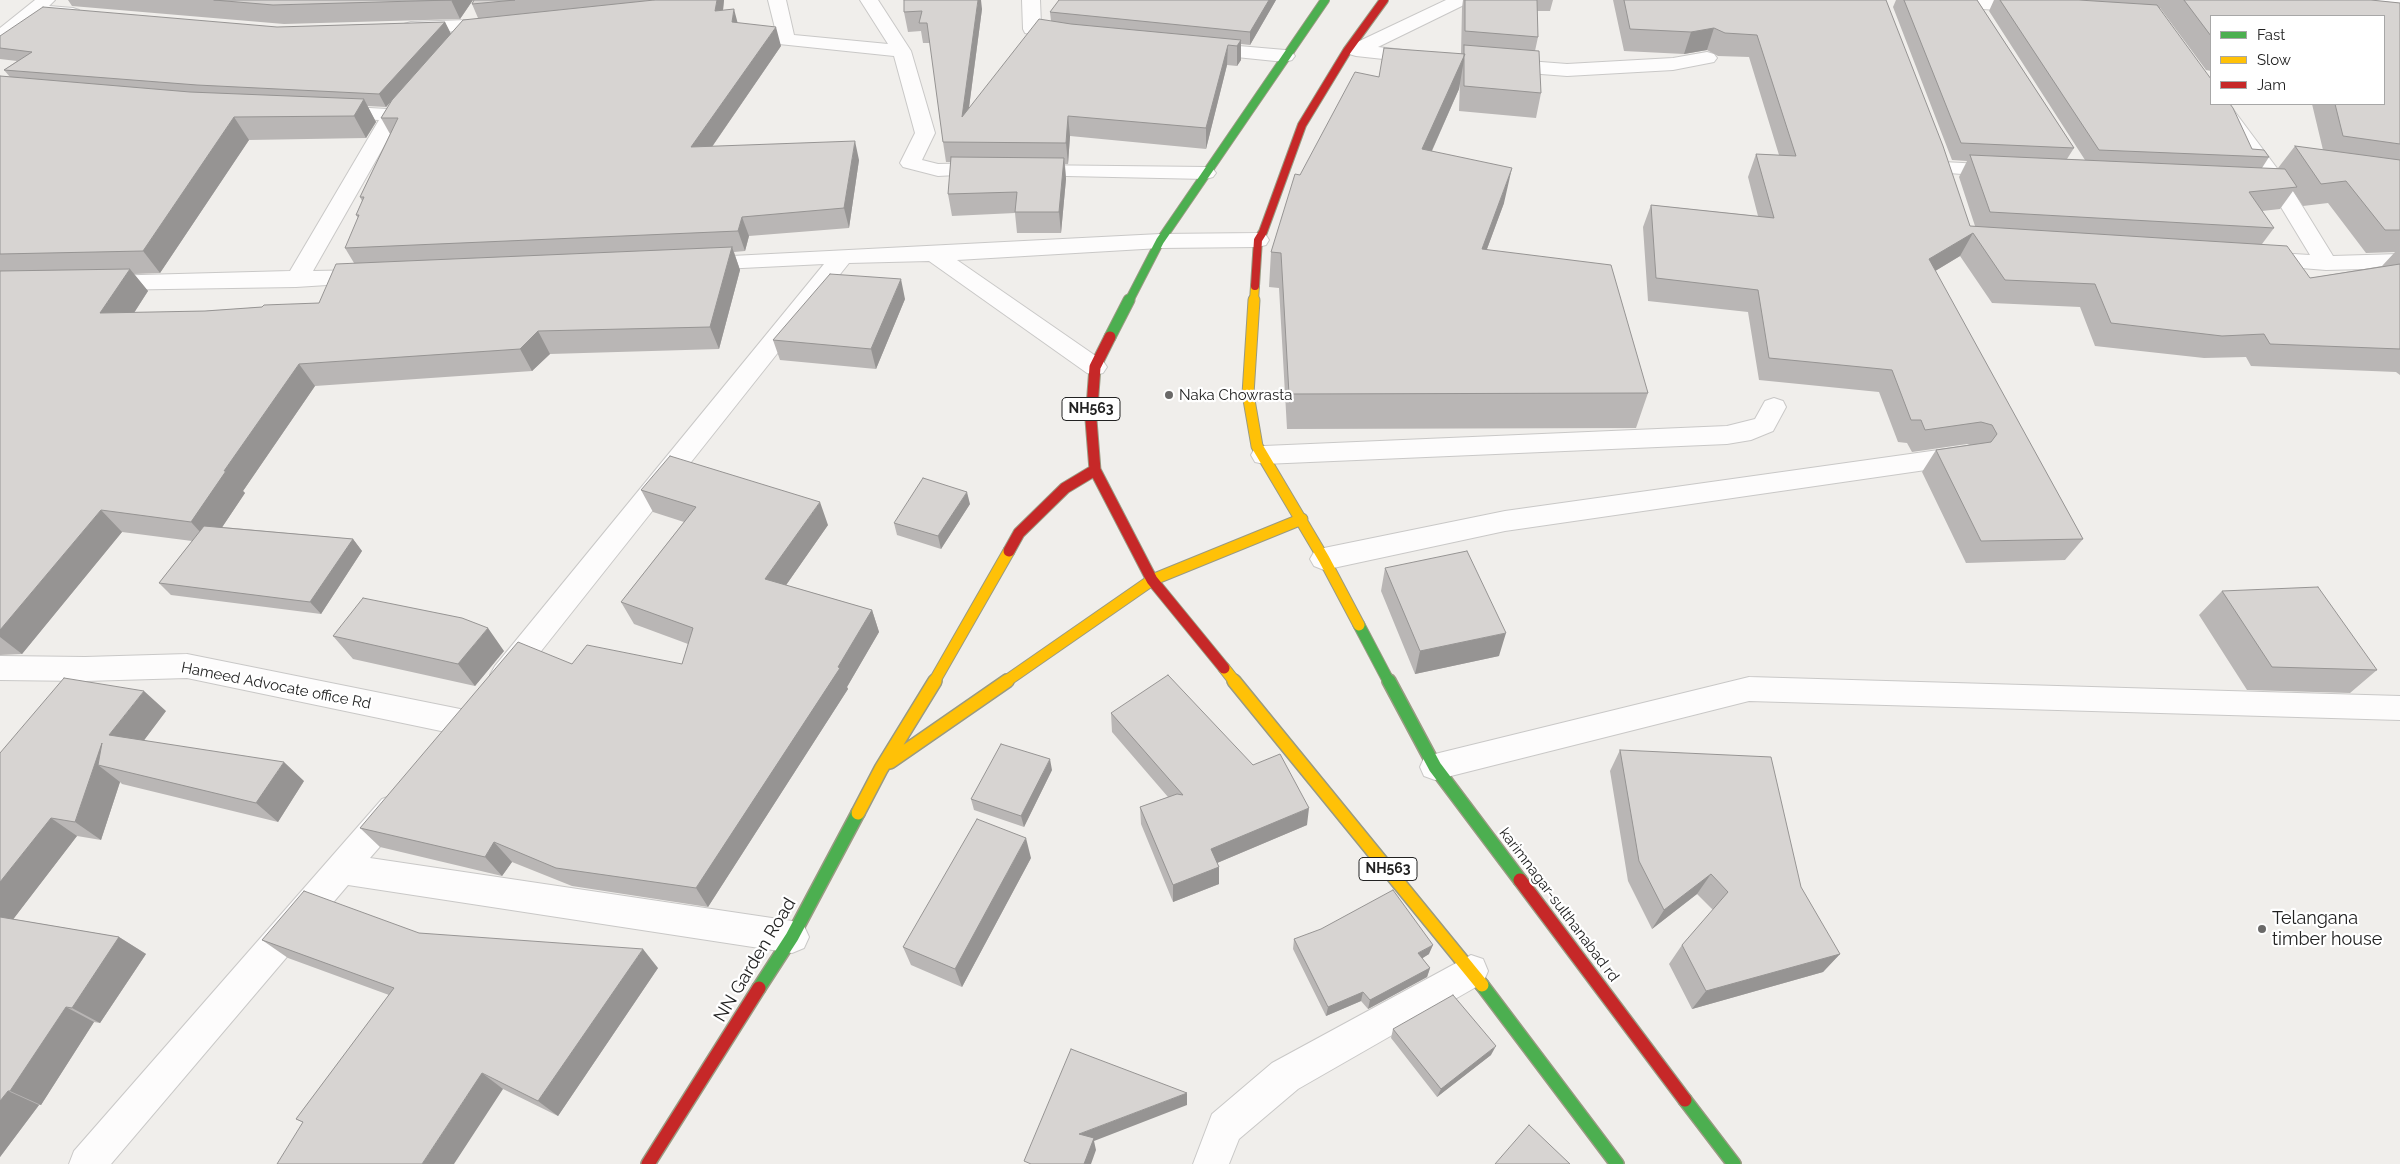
<!DOCTYPE html>
<html>
<head>
<meta charset="utf-8">
<style>
	body { margin:0 }
	#map { position:relative; width:2400px; height:1164px; overflow:hidden; background:#f0eeeb; font-family:Raleway,sans-serif }
	canvas { display:block }
	.legend { position:absolute; left:2210px; top:15px; width:175px; height:90px; box-sizing:border-box; background:#fff; border:1px solid #a7a7a7; margin:0; padding:6px 9px; list-style:none; font-size:15px; color:#222 }
	.legend li { display:flex; align-items:center; gap:10px; height:25px }
	.legend b { width:25px; border:1px solid #a7a7a7 }
</style>
</head>
<body>
<div id="map">
<canvas width="2400" height="1164"></canvas>
<ul class="legend">
<li><b style="height:6px;background:#4caf50"></b>Fast</li>
<li><b style="height:6px;background:#ffc107"></b>Slow</li>
<li><b style="height:6px;background:#c62828"></b>Jam</li>
</ul>
</div>
<script>
const g = document.querySelector('canvas').getContext('2d');
g.lineJoin = 'round';
function toPath(rows) {
  const path = new Path2D();
  for (const r of rows) {
    path.moveTo(r[0], r[1]);
    for (let i = 2; i < r.length; i += 2) path.lineTo(r[i], r[i + 1]);
  }
  return path;
}
function stroke(path, color, width, dash) {
  g.strokeStyle = color;
  g.lineWidth = width;
  g.lineCap = dash ? 'butt' : 'round';
  g.setLineDash(dash || []);
  g.stroke(path);
}
function paint(path, color) {
  g.fillStyle = color;
  g.fill(path, 'evenodd');
}
function label(font, color, halo, rows, align = 'center') {
  g.font = font + ' Raleway,sans-serif';
  g.lineWidth = 4.5;
  g.setLineDash([]);
  g.textBaseline = 'middle';
  g.strokeStyle = halo;
  g.fillStyle = color;
  for (const [text, x, y, turn = 0] of rows) {
    g.save();
    g.translate(x, y);
    g.rotate((+turn || 0) * Math.PI / 180);
    g.textAlign = isNaN(turn) ? turn : align;
    if (halo) g.strokeText(text, 0, 0);
    g.fillText(text, 0, 0);
    g.restore();
  }
}
const street = toPath([
	[35,0,55,0,49,6,73,8,79,10,82,14,79,18,73,20,37,16,7,41,0,43,0,28,35,0],
	[768,0,786,0,794,35,888,44,860,0,878,0,911,51,935,133,922,160,938,164,987,163,994,165,997,169,994,173,938,176,903,167,900,163,915,133,894,56,779,44,768,0],
	[1022,0,1040,0,1041,25,1074,31,1076,35,1074,39,1067,41,1025,33,1023,29,1022,0],
	[1446,0,1469,0,1466,4,1378,47,1427,53,1430,57,1427,61,1420,63,1356,56,1349,54,1347,50,1349,46,1446,0],
	[1913,0,2005,0,2028,2,2034,3,2037,7,2034,11,2028,12,1922,5,1916,4,1913,0],
	[2368,0,2400,0,2400,9,2371,4,2368,0],
	[467,20,474,22,476,26,474,30,411,34,404,32,402,28,404,24,411,22,467,20],
	[1204,43,1285,50,1292,52,1295,56,1292,60,1285,62,1197,53,1195,49,1197,45,1204,43],
	[1707,52,1714,54,1717,58,1714,62,1673,70,1567,76,1502,71,1495,69,1492,65,1495,61,1502,59,1567,64,1673,58,1707,52],
	[403,97,410,99,413,103,400,118,313,271,366,270,374,272,377,277,374,282,296,287,104,290,96,288,93,283,96,278,104,276,290,271,379,120,334,118,327,116,324,112,327,108,334,106,387,109,396,99,403,97],
	[2211,101,2211,104,2229,104,2288,183,2333,256,2400,254,2400,268,2326,270,2252,264,2249,259,2252,254,2260,252,2310,255,2267,184,2209,104,2211,101],
	[1943,162,2001,165,2008,167,2011,171,2008,175,2001,177,1936,172,1933,168,1936,164,1943,162],
	[1027,165,1206,167,1213,169,1216,173,1213,177,1206,179,1020,175,1017,171,1020,167,1027,165],
	[1258,233,1266,235,1269,240,1266,245,1258,247,1160,248,957,260,1103,361,1107,367,1103,373,1095,375,1087,373,929,261,849,263,515,684,505,687,495,684,490,675,495,666,824,264,701,270,693,268,690,263,693,258,1160,234,1258,233],
	[1774,398,1783,401,1786,407,1773,431,1751,440,1727,444,1264,464,1255,462,1251,455,1255,448,1264,446,1727,426,1755,419,1765,401,1774,398],
	[1967,446,1976,448,1980,455,1976,462,1967,464,1505,531,1324,570,1314,566,1310,559,1314,552,1324,548,1505,511,1967,446],
	[187,654,465,710,476,714,480,723,476,732,465,736,187,678,85,681,0,680,0,656,85,657,187,654],
	[1749,677,2400,696,2400,720,1749,701,1435,780,1424,776,1420,767,1424,758,1435,754,1749,677],
	[393,795,404,799,409,809,404,819,370,858,792,921,804,926,809,937,804,948,792,953,348,885,111,1164,69,1164,74,1151,382,799,393,795],
	[1471,955,1483,959,1488,971,1483,983,1298,1089,1239,1139,1229,1164,1193,1164,1212,1114,1272,1063,1471,955]
]);
const fastFar2 = toPath([
	[1129,301,1160,241,1325,0]
]);
const fastFar1 = toPath([
	[1110,337,1129,300],
	[1359,625,1389,682]
]);
const fast = toPath([
	[1389,681,1435,767,1520,880],
	[1482,985,1617,1164],
	[759,988,792,937,858,813],
	[1685,1100,1734,1164]
]);
const slowFar2 = toPath([
	[1254,301,1255,286]
]);
const slowFar1 = toPath([
	[1254,300,1248,394,1257,446,1324,559,1359,625],
	[1224,668,1235,682],
	[934,682,1009,551],
	[1005,682,1152,580,1302,519]
]);
const slow = toPath([
	[1234,681,1482,985],
	[890,762,1007,681],
	[858,813,881,769,935,681]
]);
const jamFar2 = toPath([
	[1255,286,1258,240,1263,232,1302,125,1347,51,1384,0]
]);
const jamFar1 = toPath([
	[1110,337,1095,367,1091,420,1095,470,1152,580,1224,668],
	[1009,551,1019,533,1065,488,1095,470]
]);
const jam = toPath([
	[1520,880,1685,1100],
	[648,1164,759,988]
]);
stroke(street, '#c9c8c7', 2);
stroke(fastFar2, '#999a82', 10);
stroke(fastFar1, '#999a82', 13);
stroke(fast, '#999a82', 16);
stroke(slowFar2, '#999a82', 10);
stroke(slowFar1, '#999a82', 13);
stroke(slow, '#999a82', 16);
stroke(jamFar2, '#999a82', 10);
stroke(jamFar1, '#999a82', 13);
stroke(jam, '#999a82', 16);
paint(street, '#fdfcfc');
stroke(fastFar2, '#4caf50', 8);
stroke(fastFar1, '#4caf50', 11);
stroke(fast, '#4caf50', 13);
stroke(slowFar2, '#ffc107', 8);
stroke(slowFar1, '#ffc107', 11);
stroke(slow, '#ffc107', 13);
stroke(jamFar2, '#c62828', 8);
stroke(jamFar1, '#c62828', 11);
stroke(jam, '#c62828', 13);
paint(toPath([
	[68,0,473,0,460,19,284,24,72,6],
	[474,0,724,0,723,10,738,23,781,46,712,147,859,160,849,228,749,236,745,251,734,252,740,270,719,349,550,354,532,371,315,386,243,491,245,493,222,527,353,539,362,551,321,614,171,595,159,583,192,541,122,532,22,654,0,655,0,76,10,77,4,70,17,61,0,59,0,36,445,22,451,34,478,18,472,4],
	[391,102,381,118,390,134,360,197,362,201,356,215,358,218,345,248,354,263,319,303,205,311,134,313,148,291,134,274,160,273,249,140,366,138,376,122,367,106,386,107],
	[904,0,982,9,969,108,1051,21,1050,12,1276,0,1250,45,1241,44,1241,60,1237,66,1227,65,1206,149,1070,136,1068,164,1065,164,1066,179,1061,233,1017,233,1015,213,952,216,948,194,951,162,946,162,943,142,930,43,923,43,921,31,908,32,904,12],
	[1463,0,1553,0,1550,11,1537,11,1538,37,1535,51,1541,93,1536,118,1459,111,1460,81,1459,89,1432,151,1504,203,1487,249,1648,393,1636,428,1287,429,1279,288,1269,287,1271,252,1300,175,1379,77,1463,54,1461,54,1462,8],
	[1613,0,1886,0,1970,226,1975,226,1959,177,1967,161,1952,160,1893,7,1896,0,1977,0,2074,148,2067,159,2085,160,1989,11,1994,0,2371,0,2400,3,2400,375,2396,372,2251,366,2246,357,2204,358,2095,346,2080,307,1992,303,1960,256,1935,271,2083,539,2065,560,1966,563,1922,472,1936,450,1970,445,1967,444,1912,452,1907,443,1898,442,1879,392,1759,380,1748,312,1648,301,1643,227,1651,205,1758,216,1748,177,1756,154,1779,155,1749,57,1718,56,1707,50,1684,54,1624,51],
	[2159,8,2160,8,2206,70,2211,71,2211,16,2384,16,2384,104,2312,104,2323,150,2295,146,2278,168,2262,168,2269,157,2252,149],
	[2293,191,2303,206,2328,203,2366,253,2395,252,2382,266,2310,278,2262,244,2274,228,2262,211,2280,209],
	[905,299,876,369,780,360,773,340],
	[641,490,828,525,786,585,872,610,879,632,847,687,848,689,708,907,572,886,512,862,502,876,380,847,360,828,572,664,682,664,688,644,634,624,621,602,684,522,653,512],
	[970,504,941,549,897,535,894,523],
	[1385,568,1499,656,1415,674,1381,591],
	[2222,591,2377,670,2350,693,2247,690,2199,615],
	[333,636,504,651,475,686,353,659],
	[166,711,144,740,304,781,278,822,122,784,120,782,101,840,77,836,13,919,119,937,146,954,100,1023,94,1022,41,1105,39,1105,0,1157,0,753],
	[1111,713,1307,825,1217,863,1219,867,1219,884,1173,902,1141,824,1140,807,1168,797,1112,732],
	[1620,750,1840,954,1823,972,1692,1009,1669,964,1682,945,1713,910,1697,894,1652,929,1628,881,1610,771],
	[1052,770,1024,827,974,810,971,799],
	[1031,858,962,987,911,965,903,947],
	[419,933,658,968,558,1116,503,1089,302,1122,296,1119,389,995,288,958,262,940],
	[1294,939,1429,954,1422,958,1430,968,1427,977,1368,1009,1361,1001,1326,1016,1293,949],
	[1393,1029,1491,1055,1437,1097,1391,1038]
]), '#b9b6b5');
paint(toPath([
	[451,0,473,0,460,19],
	[717,0,724,0,721,30,715,11],
	[978,0,981,0,982,9,965,137,962,117],
	[1269,0,1276,0,1250,45,1250,32],
	[734,9,739,28,732,22],
	[445,22,451,34,386,107,379,94],
	[776,27,781,46,698,167,691,147],
	[1714,28,1707,50,1684,54,1691,32],
	[1241,40,1241,60,1237,66,1237,46],
	[1228,45,1227,65,1206,149,1206,128],
	[1465,54,1459,89,1417,184,1422,149],
	[364,99,376,122,366,138,354,116],
	[1068,116,1070,136,1068,164,1066,143],
	[234,117,249,140,160,273,143,251],
	[855,141,859,160,849,228,844,208],
	[1064,158,1066,179,1061,233,1059,212],
	[1512,168,1504,203,1474,284,1482,249],
	[742,217,749,236,745,251,738,231],
	[1973,233,1960,256,1917,282,1929,259],
	[732,247,740,270,719,349,710,327],
	[130,269,148,291,119,336,100,313],
	[901,279,905,299,876,369,871,349],
	[538,331,550,354,532,371,520,349],
	[299,364,315,386,243,491,245,493,211,544,191,522,224,471],
	[967,492,970,504,941,549,938,536],
	[820,502,828,525,775,601,765,579],
	[101,510,122,532,22,654,0,637,0,630],
	[353,539,362,551,321,614,310,602],
	[872,610,879,632,847,687,848,689,708,907,696,888,838,667],
	[488,628,504,651,475,686,458,664],
	[1506,633,1499,656,1415,674,1420,651],
	[144,691,166,711,133,755,109,735],
	[102,743,98,765,120,782,101,840,75,822],
	[1050,759,1052,770,1024,827,1021,816],
	[284,762,304,781,278,822,256,803],
	[1309,808,1307,825,1210,866,1211,849],
	[51,818,77,836,5,930,0,927,0,882],
	[1026,838,1031,858,962,987,955,969],
	[494,842,512,862,502,876,485,857],
	[1219,867,1219,884,1173,902,1173,885],
	[1711,874,1697,894,1652,929,1664,910],
	[119,937,146,954,100,1023,72,1008],
	[1433,945,1429,954,1415,963,1418,953],
	[643,949,658,968,558,1116,538,1101],
	[1840,954,1823,972,1692,1009,1706,991],
	[1430,968,1427,977,1368,1009,1370,1000],
	[1363,992,1361,1001,1326,1016,1328,1007],
	[66,1007,94,1022,41,1105,10,1091],
	[1496,1046,1491,1055,1437,1097,1441,1089],
	[482,1073,503,1089,454,1164,422,1164],
	[8,1091,39,1105,0,1157,0,1101],
	[1187,1093,1187,1105,1094,1141,1096,1150,1091,1164,1084,1164,1079,1134]
]), '#969493');
const building = toPath([
	[214,0,451,0,273,5,214,0],
	[474,0,515,0,472,4,474,0],
	[654,0,717,0,715,11,734,9,732,22,776,27,691,147,855,141,844,208,742,217,738,231,345,248,359,215,356,215,364,197,360,197,398,118,381,118,392,100,463,20,654,0],
	[904,0,978,0,962,117,1039,19,1071,24,1241,40,1237,46,1228,45,1206,128,1068,116,1066,143,943,142,927,23,919,23,922,11,904,12,904,0],
	[1059,0,1269,0,1250,32,1050,12,1059,0],
	[1465,0,1537,0,1538,37,1465,31,1465,0],
	[1624,0,1886,0,1943,146,1970,226,2287,246,2310,278,2400,264,2400,349,2270,344,2264,334,2222,336,2111,323,2095,284,2005,280,1973,233,1929,259,2083,539,1981,541,1936,450,1991,442,1997,434,1992,425,1981,422,1925,430,1921,420,1911,420,1892,370,1769,358,1758,290,1656,278,1651,205,1774,218,1756,154,1796,156,1757,35,1725,33,1714,28,1691,32,1630,29,1624,0],
	[1904,0,1977,0,2074,148,1961,143,1904,0],
	[2000,0,2079,0,2157,5,2211,79,2211,104,2230,104,2233,108,2252,149,2264,150,2269,157,2099,150,2000,0],
	[2184,0,2371,0,2400,3,2400,144,2343,136,2335,104,2384,104,2384,16,2211,16,2211,36,2184,0],
	[43,7,277,27,445,22,379,94,197,85,4,70,32,52,0,48,0,36,43,7],
	[1464,45,1539,51,1541,93,1464,86,1464,45],
	[1384,48,1465,54,1422,149,1512,168,1482,249,1611,265,1648,393,1289,394,1281,253,1271,252,1295,174,1300,175,1355,72,1379,77,1384,48],
	[0,76,190,92,364,99,354,116,234,117,143,251,0,254,0,76],
	[2295,146,2400,160,2400,230,2385,230,2346,181,2321,184,2295,146],
	[1970,155,2285,169,2297,187,2249,192,2274,228,1990,212,1970,155],
	[951,157,1064,158,1059,212,1015,212,1017,192,948,194,951,157],
	[732,247,710,327,538,331,520,349,299,364,224,471,226,471,191,522,101,510,0,630,0,271,130,269,100,313,205,311,262,307,264,305,319,303,336,264,732,247],
	[830,274,901,279,871,349,773,340,830,274],
	[670,456,820,502,765,579,872,610,838,667,840,668,696,888,556,868,494,842,485,857,360,828,518,642,572,664,587,645,682,664,693,628,621,602,696,507,641,490,670,456],
	[923,478,967,492,938,536,894,523,923,478],
	[204,526,353,539,310,602,159,583,204,526],
	[1467,551,1506,633,1420,651,1385,568,1467,551],
	[2318,587,2377,670,2272,667,2222,591,2318,587],
	[363,598,462,618,488,628,458,664,333,636,363,598],
	[1168,675,1253,765,1280,754,1309,808,1211,849,1219,867,1173,885,1140,807,1177,794,1183,795,1111,713,1168,675],
	[64,678,144,691,109,735,284,762,256,803,98,765,102,743,75,822,51,818,0,882,0,753,64,678],
	[1001,744,1050,759,1021,816,971,799,1001,744],
	[1620,750,1771,757,1801,887,1840,954,1706,991,1682,945,1728,892,1711,874,1664,910,1639,861,1620,750],
	[977,819,1026,838,955,969,903,947,977,819],
	[1393,890,1433,945,1418,953,1430,968,1370,1000,1363,992,1328,1007,1294,939,1321,929,1393,890],
	[304,891,419,933,643,949,538,1101,482,1073,422,1164,277,1164,303,1122,296,1119,394,988,262,940,304,891],
	[0,917,119,937,72,1008,66,1007,10,1091,8,1091,0,1101,0,917],
	[1453,995,1496,1046,1441,1089,1393,1029,1453,995],
	[1071,1049,1187,1093,1079,1134,1094,1138,1084,1164,1031,1164,1024,1161,1071,1049],
	[1529,1125,1570,1164,1495,1164,1529,1125]
]);
paint(building, '#d7d4d2');
stroke(building, '#969493', 1);
for (const [x, y, r, color] of [
	[1169,395,5,"#6a6968"],
	[2262,929,5,"#6a6968"]
]) {
  const dot = new Path2D();
  dot.arc(x, y, r, 0, 2 * Math.PI);
  g.fillStyle = color;
  g.fill(dot);
  stroke(dot, '#fff', 2);
}
for (const [x, y, w] of [
	[1091,409,58],
	[1388,869,58]
]) {
  const box = new Path2D();
  box.roundRect(x - w / 2, y - 11.5, w, 23, 4);
  g.fillStyle = '#fff';
  g.fill(box);
  stroke(box, '#222', 1);
}
label('bold 14px', '#222', null, [
	["NH563",1091,409],
	["NH563",1388,869]
]);
label('15px', '#222', '#fff', [
	["Naka Chowrasta",1179,395]
], 'left');
label('15px', '#222', '#fff', [
	["Hameed Advocate office Rd",276,686,11],
	["karimnagar-sulthanabad rd",1559,905,53]
]);
label('18px', '#222', '#fff', [
	["Telangana",2272,919],
	["timber house",2272,940]
], 'left');
label('18px', '#222', '#fff', [
	["NN Garden Road",755,960,-59]
]);
</script>
</body>
</html>
